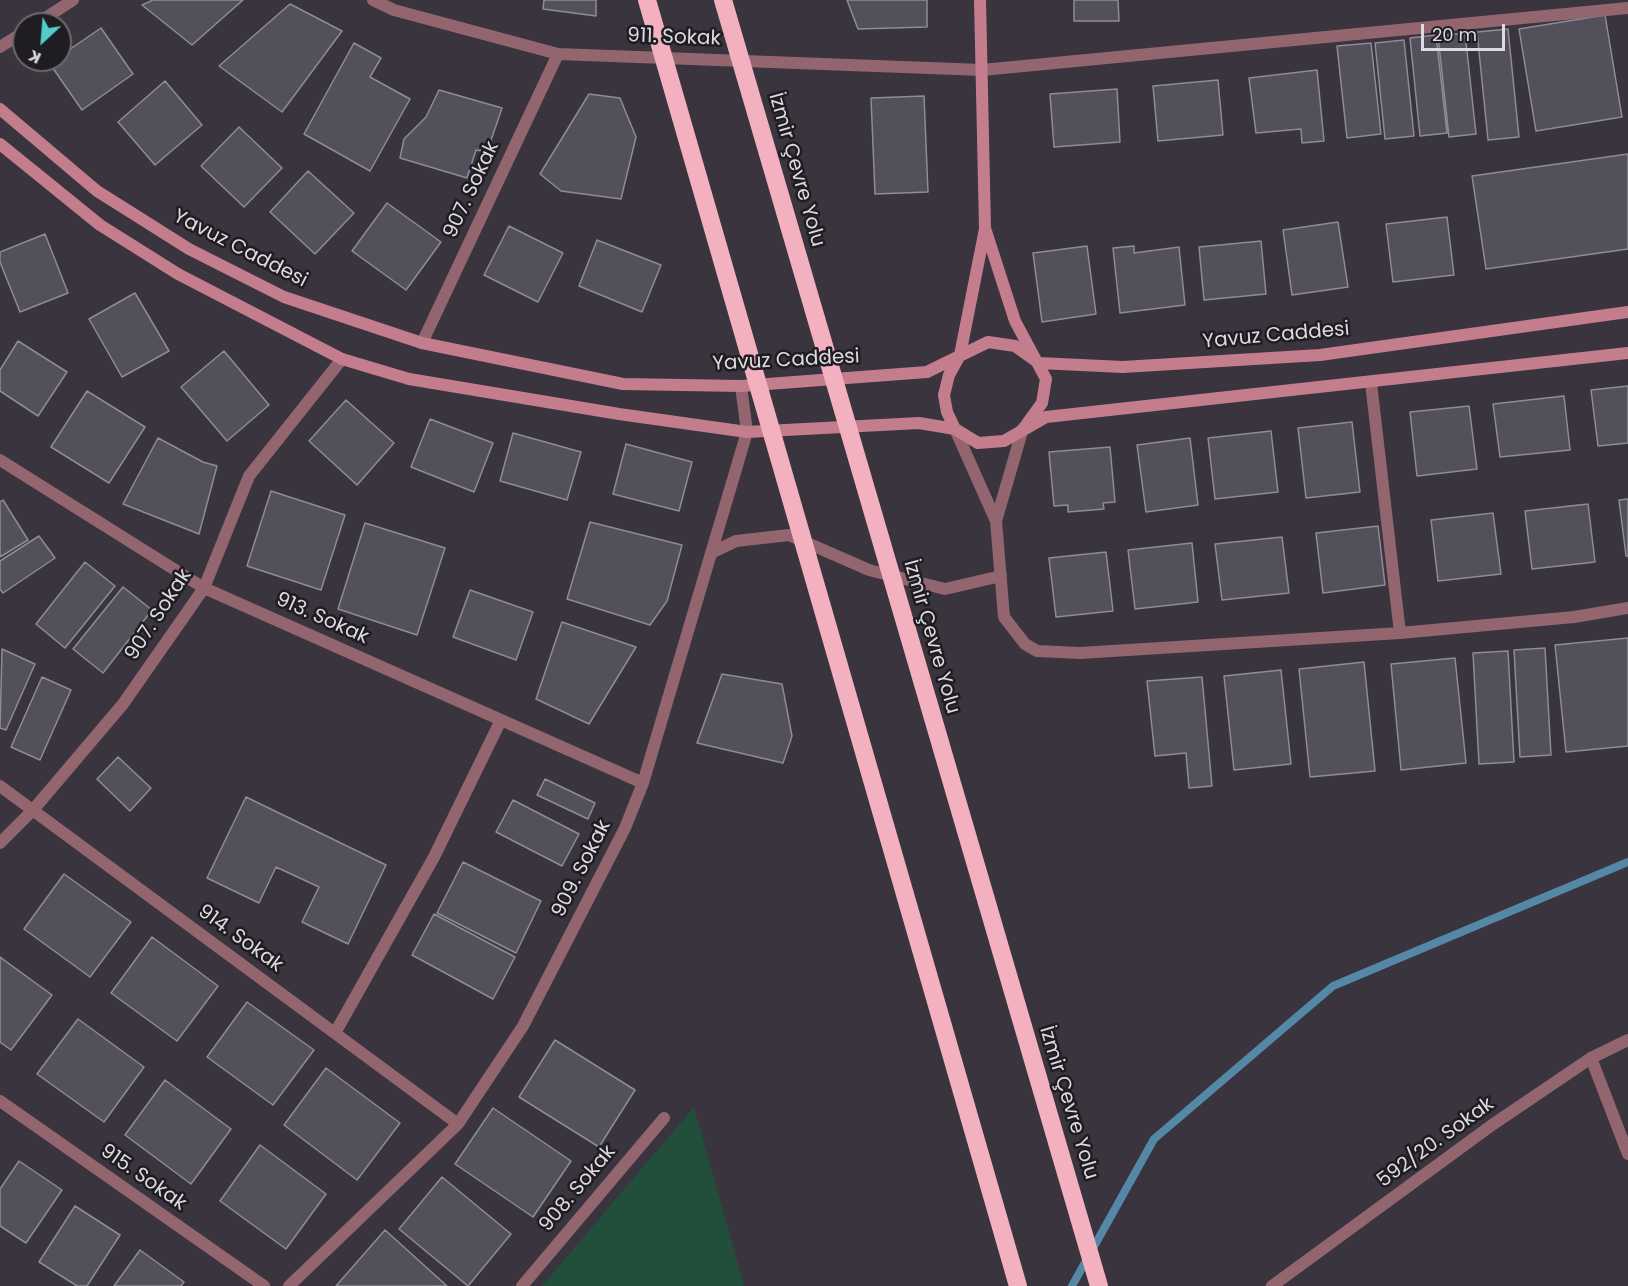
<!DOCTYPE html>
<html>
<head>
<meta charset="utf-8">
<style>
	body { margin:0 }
	#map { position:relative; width:1628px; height:1286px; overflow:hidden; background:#39343d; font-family:Poppins,sans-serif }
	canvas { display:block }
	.north { position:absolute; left:12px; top:12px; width:60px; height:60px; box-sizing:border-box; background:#1f1d21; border:2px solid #6b696d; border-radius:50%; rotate:206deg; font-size:16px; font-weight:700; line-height:24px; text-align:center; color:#dedbe0 }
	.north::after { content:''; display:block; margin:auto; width:21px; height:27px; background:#53cdca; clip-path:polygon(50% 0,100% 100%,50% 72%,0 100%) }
	.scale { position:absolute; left:1421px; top:24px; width:84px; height:27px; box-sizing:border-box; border:3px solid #dedbe0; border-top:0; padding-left:8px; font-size:18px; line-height:21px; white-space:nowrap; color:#dedbe0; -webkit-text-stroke:4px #1f1d21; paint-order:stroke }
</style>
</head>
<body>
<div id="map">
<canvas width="1628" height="1286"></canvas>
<div class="north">K</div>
<div class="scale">20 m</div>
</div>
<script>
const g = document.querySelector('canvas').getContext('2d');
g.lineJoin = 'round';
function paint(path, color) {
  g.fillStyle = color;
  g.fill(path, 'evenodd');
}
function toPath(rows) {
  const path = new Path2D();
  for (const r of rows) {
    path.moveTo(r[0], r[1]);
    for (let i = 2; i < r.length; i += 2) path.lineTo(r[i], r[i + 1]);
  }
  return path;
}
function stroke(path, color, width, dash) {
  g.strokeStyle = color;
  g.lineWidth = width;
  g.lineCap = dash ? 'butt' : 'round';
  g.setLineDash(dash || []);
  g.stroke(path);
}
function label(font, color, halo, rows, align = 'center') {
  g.font = font + ' Poppins,sans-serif';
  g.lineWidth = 5;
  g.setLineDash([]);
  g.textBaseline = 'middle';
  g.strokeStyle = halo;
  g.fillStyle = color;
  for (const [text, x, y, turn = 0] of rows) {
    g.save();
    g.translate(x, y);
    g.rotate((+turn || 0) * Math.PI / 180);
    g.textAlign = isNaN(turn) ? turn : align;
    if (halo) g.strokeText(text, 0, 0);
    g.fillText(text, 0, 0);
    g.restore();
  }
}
paint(toPath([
	[694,1107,744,1286,542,1286]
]), '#224f3b');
stroke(toPath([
	[1072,1286,1154,1139,1333,986,1628,862]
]), '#5488a6', 8);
const building = toPath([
	[153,0,243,0,192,45,142,5,153,0],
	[544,0,596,0,596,16,543,9,544,0],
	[847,0,927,0,927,27,858,29,847,0],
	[1074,0,1118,0,1119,21,1074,21,1074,0],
	[290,4,342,31,282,112,219,66,290,4],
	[1605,15,1622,117,1536,131,1519,29,1605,15],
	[101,28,133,74,82,110,50,64,60,60,60,56,101,28],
	[1508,29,1519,137,1488,140,1477,32,1508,29],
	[1465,33,1476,134,1449,137,1438,36,1465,33],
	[1436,35,1447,133,1420,136,1410,38,1436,35],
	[1404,40,1414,136,1385,139,1375,43,1404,40],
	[354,43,381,58,370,77,410,99,370,171,304,134,354,43],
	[1371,43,1381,134,1347,138,1337,46,1371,43],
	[1317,70,1324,141,1302,143,1301,129,1256,133,1249,78,1317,70],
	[1218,80,1223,135,1158,141,1153,86,1218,80],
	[165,81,202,125,155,165,118,122,165,81],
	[1117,89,1120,142,1054,147,1050,94,1117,89],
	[439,90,502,108,487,152,476,150,467,178,400,158,404,139,426,117,439,90],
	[589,94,620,98,636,137,621,199,561,191,540,174,589,94],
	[924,96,928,192,875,194,871,98,924,96],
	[239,127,282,168,244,207,201,166,239,127],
	[1628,154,1628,249,1486,269,1472,176,1628,154],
	[308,171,354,213,315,254,270,212,308,171],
	[387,203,441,242,406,290,352,251,387,203],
	[1447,217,1454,275,1393,282,1386,224,1447,217],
	[1338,222,1348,287,1292,295,1283,230,1338,222],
	[509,226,563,253,538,302,484,275,509,226],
	[45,234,68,293,20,312,0,262,0,252,45,234],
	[597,240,661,265,642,312,579,286,597,240],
	[1261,241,1266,294,1204,300,1199,247,1261,241],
	[1087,246,1096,314,1042,322,1033,253,1087,246],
	[1134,246,1134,253,1179,247,1185,305,1120,313,1113,248,1134,246],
	[135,293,169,351,122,377,89,319,135,293],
	[18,341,67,372,38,416,0,391,0,370,18,341],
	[224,351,269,405,227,441,181,387,224,351],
	[1628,386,1628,443,1598,446,1591,390,1628,386],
	[87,391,145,427,109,483,51,447,87,391],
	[1564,396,1570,450,1500,457,1493,404,1564,396],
	[346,400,394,443,357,485,309,441,346,400],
	[1469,406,1477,469,1417,476,1410,412,1469,406],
	[430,419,493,443,474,492,411,467,430,419],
	[1352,422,1360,492,1306,498,1298,428,1352,422],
	[1271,431,1278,492,1215,499,1208,438,1271,431],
	[513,433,581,452,567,500,500,481,513,433],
	[158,438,203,462,217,466,199,534,123,504,158,438],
	[1190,438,1198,505,1146,512,1137,445,1190,438],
	[626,444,692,462,679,511,613,494,626,444],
	[1110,447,1115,502,1103,503,1104,509,1068,512,1068,505,1054,506,1049,452,1110,447],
	[271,491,345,515,321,590,247,566,271,491],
	[1628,499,1628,556,1626,556,1619,500,1628,499],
	[3,500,28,540,0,557,0,502,3,500],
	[1588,504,1595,562,1532,569,1525,511,1588,504],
	[1493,513,1501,574,1438,581,1431,520,1493,513],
	[590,522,682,545,667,601,650,625,567,599,590,522],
	[365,523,445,548,417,635,338,609,365,523],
	[1378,526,1385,585,1323,593,1316,533,1378,526],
	[39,536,55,558,3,593,0,589,0,561,39,536],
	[1282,537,1289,593,1222,600,1215,544,1282,537],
	[1192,543,1198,602,1135,609,1128,550,1192,543],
	[1106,552,1113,611,1056,617,1049,558,1106,552],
	[85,562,115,586,65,648,36,624,85,562],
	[123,587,152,610,103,673,73,649,123,587],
	[470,590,533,612,516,660,453,637,470,590],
	[562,622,636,647,589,724,536,699,562,622],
	[1628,638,1628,746,1566,752,1555,645,1628,638],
	[1545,648,1551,755,1520,757,1514,650,1545,648],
	[2,649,35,664,6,730,0,728,2,649],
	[1508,651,1514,762,1479,764,1473,653,1508,651],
	[1455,658,1466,763,1401,770,1391,664,1455,658],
	[1364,662,1375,771,1310,777,1299,669,1364,662],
	[1281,670,1291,764,1234,770,1224,676,1281,670],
	[722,674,782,684,792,736,783,763,697,743,722,674],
	[42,677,71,690,40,760,11,747,42,677],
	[1202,677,1212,786,1189,788,1186,753,1155,756,1147,681,1202,677],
	[118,757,151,788,130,811,97,779,118,757],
	[545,779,595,803,588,819,537,795,545,779],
	[246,797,386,865,348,944,302,922,319,887,276,867,259,903,207,878,246,797],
	[513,800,579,834,562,866,496,832,513,800],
	[463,862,541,901,516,953,437,913,463,862],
	[64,874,131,922,90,977,24,929,64,874],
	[434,914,515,957,493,999,412,955,434,914],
	[152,937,218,986,177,1041,111,993,152,937],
	[0,957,52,995,11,1050,0,1042,0,957],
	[247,1002,314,1050,273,1105,207,1057,247,1002],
	[78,1019,144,1067,104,1122,37,1074,78,1019],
	[555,1040,635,1090,599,1147,519,1097,555,1040],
	[326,1068,400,1123,357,1180,284,1125,326,1068],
	[165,1080,231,1129,191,1184,125,1135,165,1080],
	[493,1108,571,1161,533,1217,455,1164,493,1108],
	[260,1145,326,1194,286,1249,220,1201,260,1145],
	[19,1161,62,1190,26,1243,0,1226,0,1189,19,1161],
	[442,1177,511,1234,468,1286,399,1229,442,1177],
	[75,1206,120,1235,87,1286,77,1286,39,1262,75,1206],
	[385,1230,447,1286,336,1286,385,1230],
	[140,1250,184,1282,181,1286,114,1286,140,1250]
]);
paint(building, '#52515b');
stroke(building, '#8d8c97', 1.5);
stroke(toPath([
	[373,0,394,10,558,54,982,70,1628,8],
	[36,24,73,0],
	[0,47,24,32],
	[422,343,558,54],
	[1371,383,1400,633],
	[1023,428,996,521,1004,617,1025,644,1037,651,1080,653,1400,633,1574,617,1628,608],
	[955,429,996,521],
	[0,460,204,588,643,783],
	[711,553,736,541,789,535,869,570,945,589,1001,576],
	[0,786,458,1124],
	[0,843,33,810,123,704,204,588,249,476,342,359],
	[335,1033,434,857,501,720],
	[1591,1058,1628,1154],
	[0,1101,264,1286],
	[289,1286,458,1124,523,1026,625,828,643,783,747,432,741,386],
	[522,1286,664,1118],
	[1272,1286,1492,1125,1591,1058,1628,1040]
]), '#92656f', 12);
stroke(toPath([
	[980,0,985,228,1015,321,1046,379,1042,403,1026,425],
	[0,109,97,191,189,249,284,297,422,343,623,384,741,386,927,372,988,342,1015,346,1039,363,1123,367,1320,355,1628,312],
	[0,144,100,225,178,274,342,359,409,379,619,414,747,432,919,423,955,429,978,443,1004,441,1046,417,1628,353],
	[955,429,947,412,944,395,949,375,960,355,985,229]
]), '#c47d8d', 12);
stroke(toPath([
	[647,0,1018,1286],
	[723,0,1099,1286]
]), '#f3b1bf', 18);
label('20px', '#dedbe0', '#1f1d21', [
	["911. Sokak",674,38,2],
	["İzmir Çevre Yolu",796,170,74],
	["907. Sokak",472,190,-65],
	["Yavuz Caddesi",240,249,27],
	["Yavuz Caddesi",1276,336,-5],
	["Yavuz Caddesi",786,361,-3],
	["907. Sokak",159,615,-57],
	["913. Sokak",322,619,24],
	["İzmir Çevre Yolu",931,637,74],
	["909. Sokak",582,869,-63],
	["914. Sokak",240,939,36],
	["İzmir Çevre Yolu",1068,1103,73],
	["592/20. Sokak",1436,1143,-36],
	["915. Sokak",143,1178,35],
	["908. Sokak",578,1189,-50]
]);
</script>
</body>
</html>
